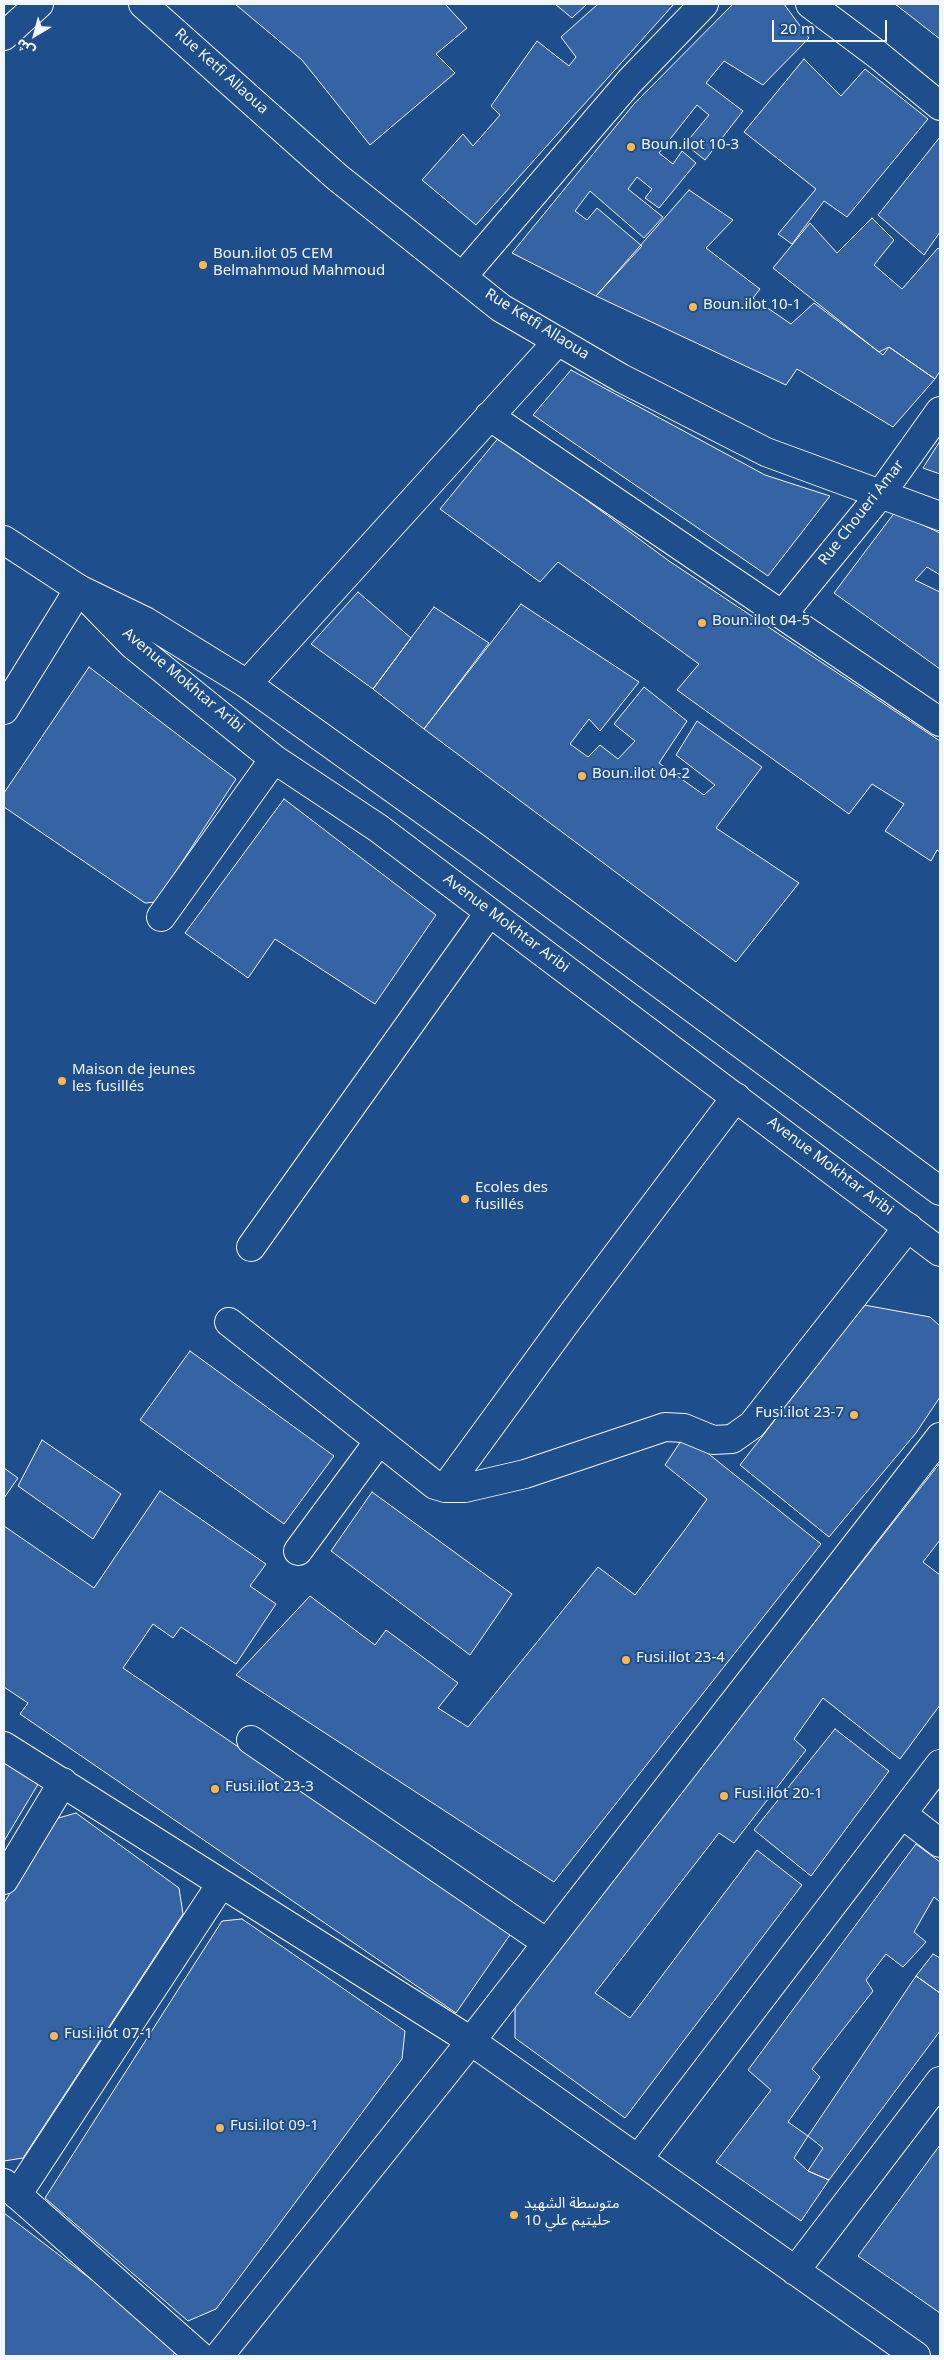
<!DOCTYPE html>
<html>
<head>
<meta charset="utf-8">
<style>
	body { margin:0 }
	#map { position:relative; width:944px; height:2360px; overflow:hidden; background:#1f4e8c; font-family:Georgia,"Noto Sans Arabic",serif }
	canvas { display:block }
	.frame { position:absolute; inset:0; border:5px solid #f2f6ff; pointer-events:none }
	.north { position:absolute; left:10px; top:10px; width:50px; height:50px; -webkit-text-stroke:4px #1f4e8c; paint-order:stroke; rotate:217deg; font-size:14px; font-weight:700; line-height:20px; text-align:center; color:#f2f6ff }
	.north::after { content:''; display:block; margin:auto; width:18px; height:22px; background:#f2f6ff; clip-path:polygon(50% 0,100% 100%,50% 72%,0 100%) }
	.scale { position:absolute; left:772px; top:20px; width:115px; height:22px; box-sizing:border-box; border:2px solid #f2f6ff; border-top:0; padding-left:6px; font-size:15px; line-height:18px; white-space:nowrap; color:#f2f6ff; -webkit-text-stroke:4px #1f4e8c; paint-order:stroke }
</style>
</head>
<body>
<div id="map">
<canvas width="944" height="2360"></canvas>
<div class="frame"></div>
<div class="north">ش</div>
<div class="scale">20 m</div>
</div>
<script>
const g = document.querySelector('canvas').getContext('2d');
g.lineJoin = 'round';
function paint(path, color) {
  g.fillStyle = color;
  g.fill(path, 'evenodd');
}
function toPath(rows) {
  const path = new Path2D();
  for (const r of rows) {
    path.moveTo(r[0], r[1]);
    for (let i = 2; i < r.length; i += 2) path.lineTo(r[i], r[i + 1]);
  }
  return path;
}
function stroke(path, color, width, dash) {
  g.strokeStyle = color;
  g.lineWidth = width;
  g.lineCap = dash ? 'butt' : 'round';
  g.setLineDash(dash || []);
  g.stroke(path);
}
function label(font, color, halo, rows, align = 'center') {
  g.font = font + ' Georgia,"Noto Sans Arabic",serif';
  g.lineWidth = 4;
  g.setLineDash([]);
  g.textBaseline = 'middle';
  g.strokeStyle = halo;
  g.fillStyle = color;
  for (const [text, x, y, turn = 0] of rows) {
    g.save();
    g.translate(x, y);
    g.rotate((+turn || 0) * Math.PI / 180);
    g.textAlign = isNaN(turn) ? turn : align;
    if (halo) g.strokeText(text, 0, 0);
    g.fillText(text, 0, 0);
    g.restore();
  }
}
const building = toPath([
	[235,4,445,4,467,28,436,54,455,73,370,145,302,60,235,4],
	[555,4,587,4,572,18,555,4],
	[598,4,674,4,476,225,422,180,463,134,473,146,500,115,491,106,537,41,569,66,576,57,561,37,598,4],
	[733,4,784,4,809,38,763,85,724,61,706,83,743,111,705,160,685,144,709,115,697,105,659,153,673,164,682,151,696,163,659,208,645,198,652,189,637,177,628,189,663,217,644,238,590,191,575,211,587,220,597,208,642,246,596,296,512,253,634,104,733,4],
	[895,4,940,4,940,39,895,4],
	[804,59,841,96,865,69,928,119,847,217,824,201,792,244,778,234,816,189,744,132,804,59],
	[940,137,940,232,924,255,878,215,940,137],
	[689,190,733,220,706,248,760,289,753,298,791,324,814,303,883,355,889,347,935,379,893,427,797,369,786,385,596,296,689,190],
	[872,218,894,240,874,265,902,289,938,248,940,250,940,371,935,379,889,347,879,352,773,268,810,223,837,253,872,218],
	[571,370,765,475,830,496,768,576,533,415,571,370],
	[500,436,669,561,940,741,940,852,937,850,931,861,885,831,904,804,872,784,849,814,677,690,699,664,558,562,540,582,440,509,500,436],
	[940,441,940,474,923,468,940,441],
	[895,512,940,533,940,575,927,567,915,580,940,592,940,669,834,593,895,512],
	[358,592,411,638,373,689,311,644,358,592],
	[521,604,639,682,600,731,589,719,570,744,588,757,600,745,618,759,635,741,614,724,644,687,687,721,659,763,704,795,715,785,676,755,697,721,762,767,716,828,799,883,736,962,424,729,521,604],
	[434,607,489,643,424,729,373,689,434,607],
	[89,667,236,779,156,902,145,903,4,807,4,793,89,667],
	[284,799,436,915,375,1004,275,939,248,978,185,933,284,799],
	[864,1305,930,1317,940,1326,940,1397,916,1433,829,1537,740,1465,864,1305],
	[190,1351,334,1456,284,1524,140,1420,190,1351],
	[685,1435,821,1544,554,1882,236,1675,310,1596,375,1645,386,1630,458,1683,438,1708,468,1727,598,1567,635,1595,684,1531,707,1499,665,1465,685,1435],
	[42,1440,121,1494,93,1539,18,1486,42,1440],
	[940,1463,940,1540,923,1562,940,1575,940,1705,900,1759,823,1698,794,1739,806,1750,734,1843,719,1833,595,1993,630,2018,757,1850,802,1885,625,2118,515,2038,515,2003,940,1463],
	[4,1468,18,1478,4,1498,4,1468],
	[160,1491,266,1564,250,1586,276,1604,236,1664,181,1627,173,1638,153,1624,123,1668,415,1868,514,1929,456,2013,20,1714,28,1703,4,1687,4,1526,94,1588,160,1491],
	[372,1492,512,1594,470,1655,331,1551,372,1492],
	[835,1729,889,1771,811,1876,754,1830,835,1729],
	[4,1759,40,1781,4,1841,4,1759],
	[76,1813,179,1888,183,1914,23,2158,4,2161,4,1903,55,1819,76,1813],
	[916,1844,940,1862,940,1902,934,1897,914,1932,926,1942,903,1967,886,1954,866,1980,873,1991,812,2069,820,2077,788,2122,808,2136,794,2158,808,2171,829,2180,801,2221,716,2162,771,2090,748,2070,916,1844],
	[242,1919,405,2031,402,2059,216,2309,188,2321,45,2198,222,1921,242,1919],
	[933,1954,940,1958,940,1993,916,1976,933,1954],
	[916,1976,940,1993,940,2031,829,2180,808,2171,823,2148,808,2136,916,1976],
	[940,2145,940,2313,858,2256,940,2145],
	[4,2213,180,2347,172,2356,4,2356,4,2213]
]);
paint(building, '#3563a3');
stroke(building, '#f2f6ff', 1);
const minor = toPath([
	[143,4,337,177,501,308,621,378,766,452,940,516],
	[810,4,878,55,940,106],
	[462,277,630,81,704,4],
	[489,416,940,722],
	[782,615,880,495,940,411],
	[247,684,558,341],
	[4,710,79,589],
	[161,917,274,759],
	[251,1247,489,913],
	[229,1322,435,1485,445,1488,465,1488,525,1474,665,1427,684,1428,713,1440,732,1439,752,1425,908,1227],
	[445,1488,567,1321,736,1097],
	[298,1551,379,1441],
	[251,1740,547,1943],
	[4,1746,471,2041,916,2356],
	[902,1814,940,1843],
	[4,1880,63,1782],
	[638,2159,940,1764],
	[4,2183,200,2356],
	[17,2195,221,1884],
	[795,2271,940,2081],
	[219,2356,471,2041,940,1437]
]);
const tertiary = toPath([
	[4,36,39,4]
]);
const secondary = toPath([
	[4,540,79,589,145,621,247,684,475,847,940,1191],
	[92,603,132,644,274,759,378,828,940,1252]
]);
stroke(minor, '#f2f6ff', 30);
stroke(tertiary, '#f2f6ff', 30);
stroke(secondary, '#f2f6ff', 30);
stroke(minor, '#1f4e8c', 28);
stroke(tertiary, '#1f4e8c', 28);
stroke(secondary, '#1f4e8c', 28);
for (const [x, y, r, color] of [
	[631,147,5,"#ffb74d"],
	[203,265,5,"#ffb74d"],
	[693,307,5,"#ffb74d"],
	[702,623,5,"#ffb74d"],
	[582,776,5,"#ffb74d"],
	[62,1081,5,"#ffb74d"],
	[465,1199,5,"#ffb74d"],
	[854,1415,5,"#ffb74d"],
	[626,1660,5,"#ffb74d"],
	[215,1789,5,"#ffb74d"],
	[724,1796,5,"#ffb74d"],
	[54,2036,5,"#ffb74d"],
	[220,2128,5,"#ffb74d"],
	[514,2215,5,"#ffb74d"]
]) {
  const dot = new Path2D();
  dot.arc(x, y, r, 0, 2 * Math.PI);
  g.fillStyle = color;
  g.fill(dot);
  stroke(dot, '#1f4e8c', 2);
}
label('15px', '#f2f6ff', '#1f4e8c', [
	["Rue Ketfi Allaoua",220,73,42],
	["Rue Ketfi Allaoua",536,326,32],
	["Rue Choueri Amar",863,514,-52],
	["Avenue Mokhtar Aribi",182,682,40],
	["Avenue Mokhtar Aribi",505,925,37],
	["Avenue Mokhtar Aribi",829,1168,37]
]);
label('15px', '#f2f6ff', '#1f4e8c', [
	["Boun.ilot 10-3",641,147],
	["Boun.ilot 05 CEM",213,256],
	["Belmahmoud Mahmoud",213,273],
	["Boun.ilot 10-1",703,307],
	["Boun.ilot 04-5",712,623],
	["Boun.ilot 04-2",592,776],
	["Maison de jeunes",72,1072],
	["les fusillés",72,1089],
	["Ecoles des",475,1190],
	["fusillés",475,1207],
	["Fusi.ilot 23-7",844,1415,"right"],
	["Fusi.ilot 23-4",636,1660],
	["Fusi.ilot 23-3",225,1789],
	["Fusi.ilot 20-1",734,1796],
	["Fusi.ilot 07-1",64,2036],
	["Fusi.ilot 09-1",230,2128],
	["متوسطة الشهيد",524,2206],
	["حليتيم علي 10",524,2223]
], 'left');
</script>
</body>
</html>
